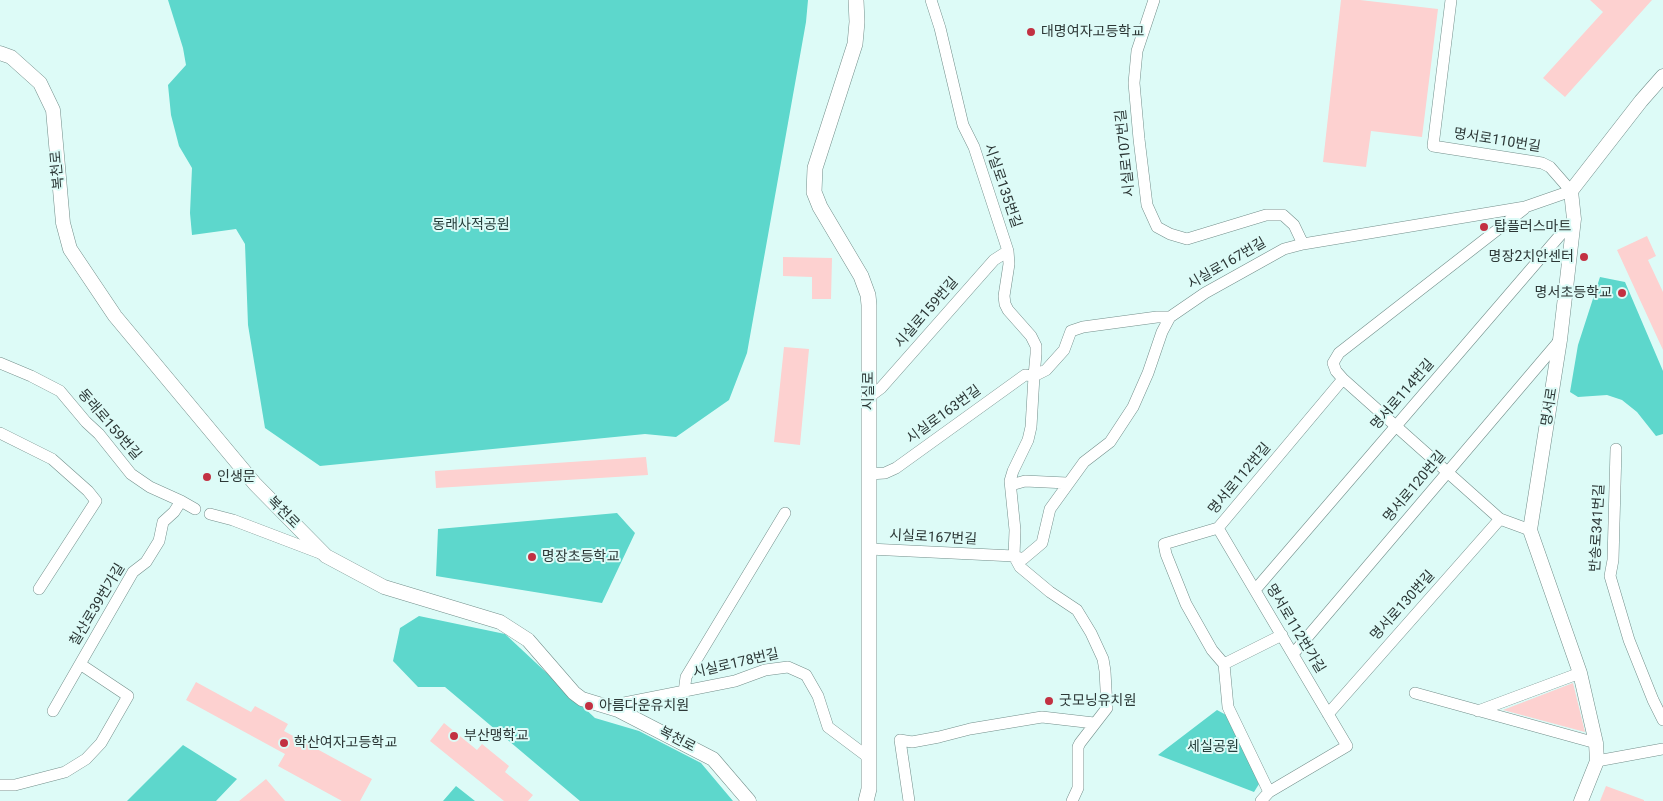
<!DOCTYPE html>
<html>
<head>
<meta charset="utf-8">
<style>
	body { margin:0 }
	canvas { display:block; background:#ddfbf7 }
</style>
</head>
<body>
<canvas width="1663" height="801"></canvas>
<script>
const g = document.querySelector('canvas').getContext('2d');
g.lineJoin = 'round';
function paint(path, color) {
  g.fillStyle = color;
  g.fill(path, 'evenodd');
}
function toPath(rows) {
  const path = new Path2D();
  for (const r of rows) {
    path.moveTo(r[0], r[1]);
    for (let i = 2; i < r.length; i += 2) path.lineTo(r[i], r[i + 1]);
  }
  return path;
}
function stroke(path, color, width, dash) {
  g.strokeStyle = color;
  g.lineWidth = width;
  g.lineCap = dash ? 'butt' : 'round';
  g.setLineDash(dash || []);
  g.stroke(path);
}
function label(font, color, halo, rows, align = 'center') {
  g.font = font + ' Roboto,"Noto Sans KR",sans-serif';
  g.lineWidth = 4;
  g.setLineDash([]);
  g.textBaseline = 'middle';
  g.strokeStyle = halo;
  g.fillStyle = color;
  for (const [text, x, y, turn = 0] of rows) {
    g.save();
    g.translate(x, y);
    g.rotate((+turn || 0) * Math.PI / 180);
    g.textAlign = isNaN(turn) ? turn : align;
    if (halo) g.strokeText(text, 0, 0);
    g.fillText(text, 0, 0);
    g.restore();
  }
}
paint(toPath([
	[168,0,808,0,806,22,747,353,729,400,676,437,645,434,320,466,265,428,248,325,245,244,236,229,192,235,190,213,192,168,179,146,171,115,168,85,186,65,183,48],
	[1600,277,1625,282,1663,371,1663,434,1656,436,1637,412,1622,400,1607,395,1578,397,1570,392,1578,345],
	[617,513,635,533,602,603,436,576,438,529],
	[419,616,505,634,595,718,639,731,701,763,733,801,580,801,445,687,418,687,393,661,400,628],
	[1217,710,1228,716,1259,784,1254,792,1158,755],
	[183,745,237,779,216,801,127,801],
	[456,786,475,801,443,801]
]), '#5dd7cc');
paint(toPath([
	[1341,0,1360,0,1438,9,1422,137,1371,131,1366,167,1323,162],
	[1590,0,1652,0,1565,97,1543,78,1603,12],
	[1647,236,1656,256,1648,260,1663,292,1663,350,1617,250],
	[783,257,832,258,831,299,812,299,812,277,783,276],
	[784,347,809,349,800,445,774,442],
	[646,457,648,475,436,488,435,471],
	[196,682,251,712,255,706,288,724,284,731,372,779,360,801,342,801,278,766,285,754,186,700],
	[1573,683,1585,732,1503,710],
	[444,723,477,750,482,744,509,766,505,772,533,795,528,801,504,801,430,741],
	[266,779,285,801,239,801],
	[1606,786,1644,800,1644,801,1600,801]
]), '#fdd1d0');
const minor = toPath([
	[1154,0,1137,51,1134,83,1139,139,1147,205,1157,227,1170,234,1187,239,1266,215,1283,215,1294,225,1303,244],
	[0,363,31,376,60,391,86,422,99,434,131,474,150,487,181,501,195,509],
	[1034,376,1046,370,1064,350,1071,331,1083,327,1157,317,1170,317,1205,293,1284,249,1303,244,1525,207,1571,191,1550,167,1542,163,1433,146,1451,0],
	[1343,379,1500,519,1530,530],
	[869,397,881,388,994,260,1008,251],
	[0,433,52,459,88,491,96,501,39,589],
	[1616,449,1613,560,1610,576,1629,640,1653,700,1663,720],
	[869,474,885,473,896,468,1025,375,1034,376],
	[1011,485,1025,481,1067,483],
	[210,514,233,520,325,555],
	[1218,528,1347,746,1269,792,1261,801],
	[869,549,1014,556,1015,530,1010,481,1013,471,1028,440,1031,427,1034,376,1036,354,1036,346,1031,336,1008,310,1005,304,1004,296,1009,264,1008,251,974,147,963,125,940,28,931,0],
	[1014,556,1023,559,1042,543,1050,509,1084,462,1110,442,1133,407,1148,373,1162,332,1170,317],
	[1014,556,1020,567,1050,592,1077,610,1091,633,1103,659,1105,671,1107,708,1080,743,1078,747,1078,788,1072,801],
	[1255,590,1574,219],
	[1293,654,1560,340],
	[1224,664,1282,635],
	[684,692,686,677,785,513],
	[1415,693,1596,743],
	[53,711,80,664],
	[1478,711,1580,673],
	[622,712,624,703,735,681,765,670,788,667,806,675,818,696,828,727,868,757],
	[1328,714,1500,519],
	[1597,761,1663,749],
	[0,785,15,785,65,772,86,759,101,743,128,696,80,664,133,572,146,562,159,541,163,522,174,512,181,501],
	[1269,792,1228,707,1224,664,1212,650,1186,604,1166,554,1164,544,1218,528,1343,379,1336,371,1333,363,1339,353,1524,209],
	[909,801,900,740,912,742,939,737,970,729,1042,717,1094,723]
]);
const tertiary = toPath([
	[0,53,11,57,40,83,53,110,63,223,70,249,115,316,255,484,326,556,384,587,500,622,528,640,574,693,582,699,618,710,713,759,749,801],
	[1581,801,1597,761,1596,743,1580,673,1530,530,1560,340,1574,219,1571,191,1641,101,1663,76]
]);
const secondary = toPath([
	[856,0,857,22,855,44,815,168,814,192,820,207,861,276,868,295,869,305,869,789,866,801]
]);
stroke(minor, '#738f8b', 12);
stroke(tertiary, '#738f8b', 15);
stroke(secondary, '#738f8b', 16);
stroke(minor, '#fff', 11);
stroke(tertiary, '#fff', 14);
stroke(secondary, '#fff', 15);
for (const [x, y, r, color] of [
	[1031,32,5,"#c23142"],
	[1484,227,5,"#c23142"],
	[1584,257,5,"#c23142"],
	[1622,293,5,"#c23142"],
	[207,477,5,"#c23142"],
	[532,557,5,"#c23142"],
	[1049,701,5,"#c23142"],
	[589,706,5,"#c23142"],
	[454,736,5,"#c23142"],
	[284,743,5,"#c23142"]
]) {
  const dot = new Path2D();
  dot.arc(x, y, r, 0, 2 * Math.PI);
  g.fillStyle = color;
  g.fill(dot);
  stroke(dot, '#ddfbf7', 2);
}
label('14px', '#2c3736', '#ddfbf7', [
	["대명여자고등학교",1041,32],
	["탑플러스마트",1494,227],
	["명장2치안센터",1574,257,"right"],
	["명서초등학교",1612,293,"right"],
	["인생문",217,477],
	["명장초등학교",542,557],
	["굿모닝유치원",1059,701],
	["아름다운유치원",599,706],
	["부산맹학교",464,736],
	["학산여자고등학교",294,743]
], 'left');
label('14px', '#2c3736', '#ddfbf7', [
	["명서로110번길",1497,141,9],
	["시실로107번길",1126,153,-96],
	["복천로",58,170,-95],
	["시실로135번길",1002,186,71],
	["시실로167번길",1227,264,-30],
	["시실로159번길",927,313,-49],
	["시실로",869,391,-90],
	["명서로114번길",1403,395,-49],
	["명서로",1550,407,-81],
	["시실로163번길",944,415,-36],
	["동래로159번길",109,425,49],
	["명서로112번길",1240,479,-50],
	["명서로120번길",1415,487,-50],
	["복천로",283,513,45],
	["반송로341번길",1598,528,-87],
	["시실로167번길",933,538,3],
	["칠산로39번가길",98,605,-59],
	["명서로130번길",1403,606,-48],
	["명서로112번가길",1295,629,59],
	["시실로178번길",736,664,-13],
	["복천로",677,740,27]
]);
label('14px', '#253e3b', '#ddfbf7', [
	["동래사적공원",471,225],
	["세실공원",1213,747]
]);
</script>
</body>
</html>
